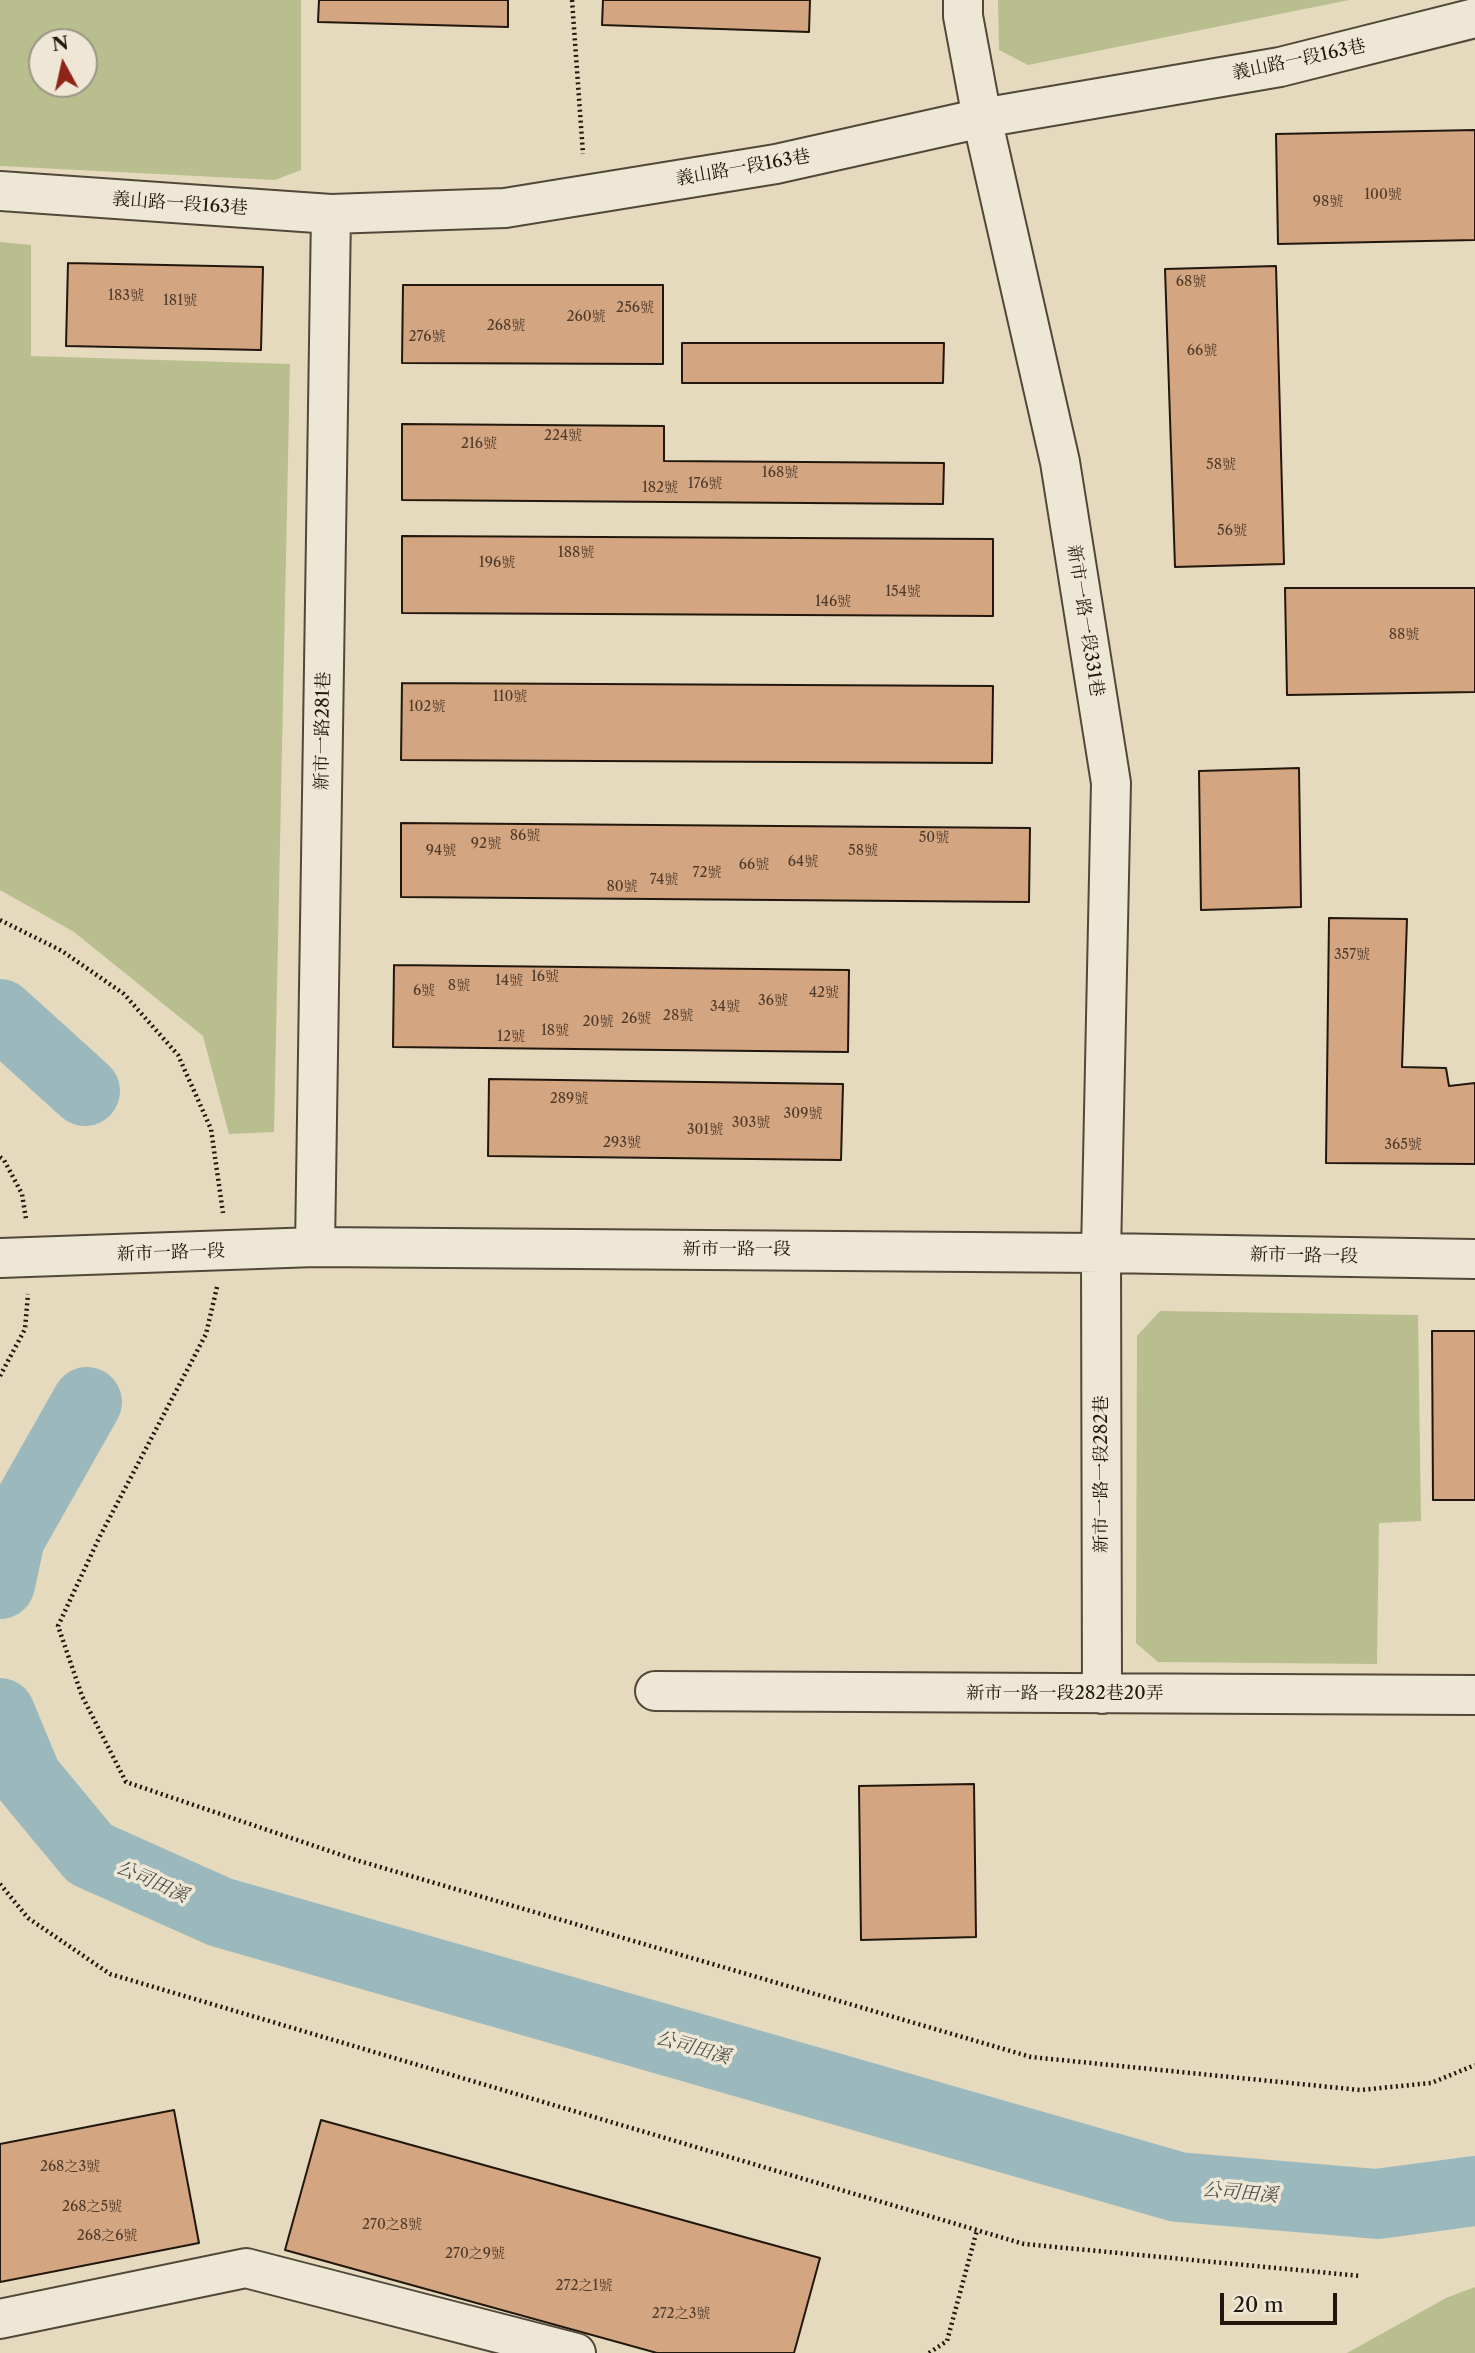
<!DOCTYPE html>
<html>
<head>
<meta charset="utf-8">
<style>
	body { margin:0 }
	#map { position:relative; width:1475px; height:2353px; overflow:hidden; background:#e5dabe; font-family:"Libre Caslon Text",serif }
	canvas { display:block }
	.north { position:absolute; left:28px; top:28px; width:70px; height:70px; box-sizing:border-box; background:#eee7d5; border:2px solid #9c9485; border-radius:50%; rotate:352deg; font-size:19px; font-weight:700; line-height:28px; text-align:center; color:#21170d }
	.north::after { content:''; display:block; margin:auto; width:24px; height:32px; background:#8f2418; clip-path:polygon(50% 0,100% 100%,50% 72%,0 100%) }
	.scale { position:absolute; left:1220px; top:2293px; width:117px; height:32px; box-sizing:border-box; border:4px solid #21170d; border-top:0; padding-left:9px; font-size:21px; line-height:24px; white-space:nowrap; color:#21170d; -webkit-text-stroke:5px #eee7d5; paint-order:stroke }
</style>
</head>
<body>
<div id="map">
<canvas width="1475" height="2353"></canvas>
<div class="north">N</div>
<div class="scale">20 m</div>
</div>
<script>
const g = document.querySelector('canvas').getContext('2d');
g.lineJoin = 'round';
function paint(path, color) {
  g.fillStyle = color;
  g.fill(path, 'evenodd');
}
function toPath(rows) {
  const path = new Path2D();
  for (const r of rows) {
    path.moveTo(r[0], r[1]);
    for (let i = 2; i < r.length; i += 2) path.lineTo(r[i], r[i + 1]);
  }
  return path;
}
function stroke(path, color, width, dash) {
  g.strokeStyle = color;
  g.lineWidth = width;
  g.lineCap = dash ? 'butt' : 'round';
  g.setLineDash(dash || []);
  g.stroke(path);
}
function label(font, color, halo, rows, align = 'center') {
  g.font = font + ' "Libre Caslon Text","Noto Serif TC",serif';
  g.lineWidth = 7;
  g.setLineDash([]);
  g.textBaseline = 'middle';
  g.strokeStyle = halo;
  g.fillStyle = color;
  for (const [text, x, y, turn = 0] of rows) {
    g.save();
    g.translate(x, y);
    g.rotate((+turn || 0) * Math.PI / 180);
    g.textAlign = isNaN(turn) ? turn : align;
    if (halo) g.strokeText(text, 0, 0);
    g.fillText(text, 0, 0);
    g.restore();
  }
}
paint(toPath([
	[0,0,301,0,301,170,275,180,0,166],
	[42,42,84,42,84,84,42,84],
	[998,0,1349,0,1028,65,999,50],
	[0,242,31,245,31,356,290,364,274,1132,229,1134,203,1036,74,932,0,890],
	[1160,1311,1418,1315,1421,1521,1379,1523,1377,1664,1158,1662,1136,1643,1137,1336],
	[1475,2287,1475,2353,1347,2353,1446,2298]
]), '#b9be8e');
stroke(toPath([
	[0,1014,85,1091],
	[0,1584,10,1538,87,1402],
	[0,1713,27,1778,90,1854,220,1912,1178,2187,1377,2204,1475,2191]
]), '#9bb8bc', 70);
const building = toPath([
	[319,0,508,0,508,27,318,22,319,0],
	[603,0,810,0,809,32,602,25,603,0],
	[1475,130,1475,240,1278,244,1276,134,1475,130],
	[68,263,263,267,261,350,66,346,68,263],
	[1276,266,1284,564,1175,567,1165,269,1276,266],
	[403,285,663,285,663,364,402,363,403,285],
	[682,343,944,343,943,383,682,383,682,343],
	[402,424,664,426,664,461,944,463,943,504,402,500,402,424],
	[402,536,993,539,993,616,402,613,402,536],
	[1285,588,1475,588,1475,692,1287,695,1285,588],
	[402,683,993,686,992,763,401,760,402,683],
	[1299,768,1301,907,1201,910,1199,771,1299,768],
	[401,823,1030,828,1029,902,401,897,401,823],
	[1329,918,1407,919,1402,1067,1446,1068,1449,1086,1475,1083,1475,1164,1326,1163,1329,918],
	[394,965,849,970,848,1052,393,1047,394,965],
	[489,1079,843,1084,841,1160,488,1156,489,1079],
	[1432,1331,1475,1331,1475,1500,1433,1500,1432,1331],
	[974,1784,976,1937,861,1940,859,1786,974,1784],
	[174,2110,199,2243,0,2282,0,2144,174,2110],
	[321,2120,820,2258,794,2353,657,2353,285,2250,321,2120]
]);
paint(building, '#d3a581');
stroke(building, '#21170d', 2);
const minor = toPath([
	[963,0,963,16,982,118,1060,462,1111,783,1101,1253,1102,1694],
	[0,191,331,214,505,208,776,164,982,118,1280,67,1475,18],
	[315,1247,331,214],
	[0,1258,315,1247,1101,1253,1475,1259],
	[655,1691,1475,1695],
	[0,2319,246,2268,576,2353]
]);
stroke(minor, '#524839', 42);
stroke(toPath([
	[572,0,583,154],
	[0,920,62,951,124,994,178,1055,211,1129,223,1213],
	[0,1157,4,1160,22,1194,26,1219],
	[217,1287,206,1334,99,1538,58,1626,82,1696,126,1782,356,1860,1031,2057,1360,2090,1431,2083,1475,2065],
	[0,1376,25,1329,28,1294],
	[0,1884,28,1918,110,1974,1024,2244,1361,2276],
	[929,2353,947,2341,977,2230]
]), '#21170d', 4.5, [2, 3.5]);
stroke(minor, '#eee7d5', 38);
label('14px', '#4e3a2a', null, [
	["100號",1383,195],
	["98號",1328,202],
	["68號",1191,282],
	["183號",126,296],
	["181號",180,301],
	["256號",635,308],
	["260號",586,317],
	["268號",506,326],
	["276號",427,337],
	["66號",1202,351],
	["224號",563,436],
	["216號",479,444],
	["58號",1221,465],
	["168號",780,473],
	["176號",705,484],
	["182號",660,488],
	["56號",1232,531],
	["188號",576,553],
	["196號",497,563],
	["154號",903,592],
	["146號",833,602],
	["88號",1404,635],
	["110號",510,697],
	["102號",427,707],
	["86號",525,836],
	["50號",934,838],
	["92號",486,844],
	["94號",441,851],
	["58號",863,851],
	["64號",803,862],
	["66號",754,865],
	["72號",707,873],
	["74號",664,880],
	["80號",622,887],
	["357號",1352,955],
	["16號",545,977],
	["14號",509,981],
	["8號",459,986],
	["6號",424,991],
	["42號",824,993],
	["36號",773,1001],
	["34號",725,1007],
	["28號",678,1016],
	["26號",636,1019],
	["20號",598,1022],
	["18號",555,1031],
	["12號",511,1037],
	["289號",569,1099],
	["309號",803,1114],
	["303號",751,1123],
	["301號",705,1130],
	["293號",622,1143],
	["365號",1403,1145],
	["268之3號",70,2167],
	["268之5號",92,2207],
	["270之8號",392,2225],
	["268之6號",107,2236],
	["270之9號",475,2254],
	["272之1號",584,2286],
	["272之3號",681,2314]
]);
label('18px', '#21170d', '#eee7d5', [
	["義山路一段163巷",1299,60,-12],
	["義山路一段163巷",743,168,-10],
	["義山路一段163巷",180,204,4],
	["新市一路一段331巷",1085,621,81],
	["新市一路281巷",323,731,-89],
	["新市一路一段",737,1250],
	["新市一路一段",171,1253,-2],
	["新市一路一段",1304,1256,1],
	["新市一路一段282巷",1102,1474,-90],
	["新市一路一段282巷20弄",1065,1694]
]);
label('italic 19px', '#4c4f4a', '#eee7d5', [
	["公司田溪",152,1882,24],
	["公司田溪",693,2048,16],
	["公司田溪",1240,2193,5]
]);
</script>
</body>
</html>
